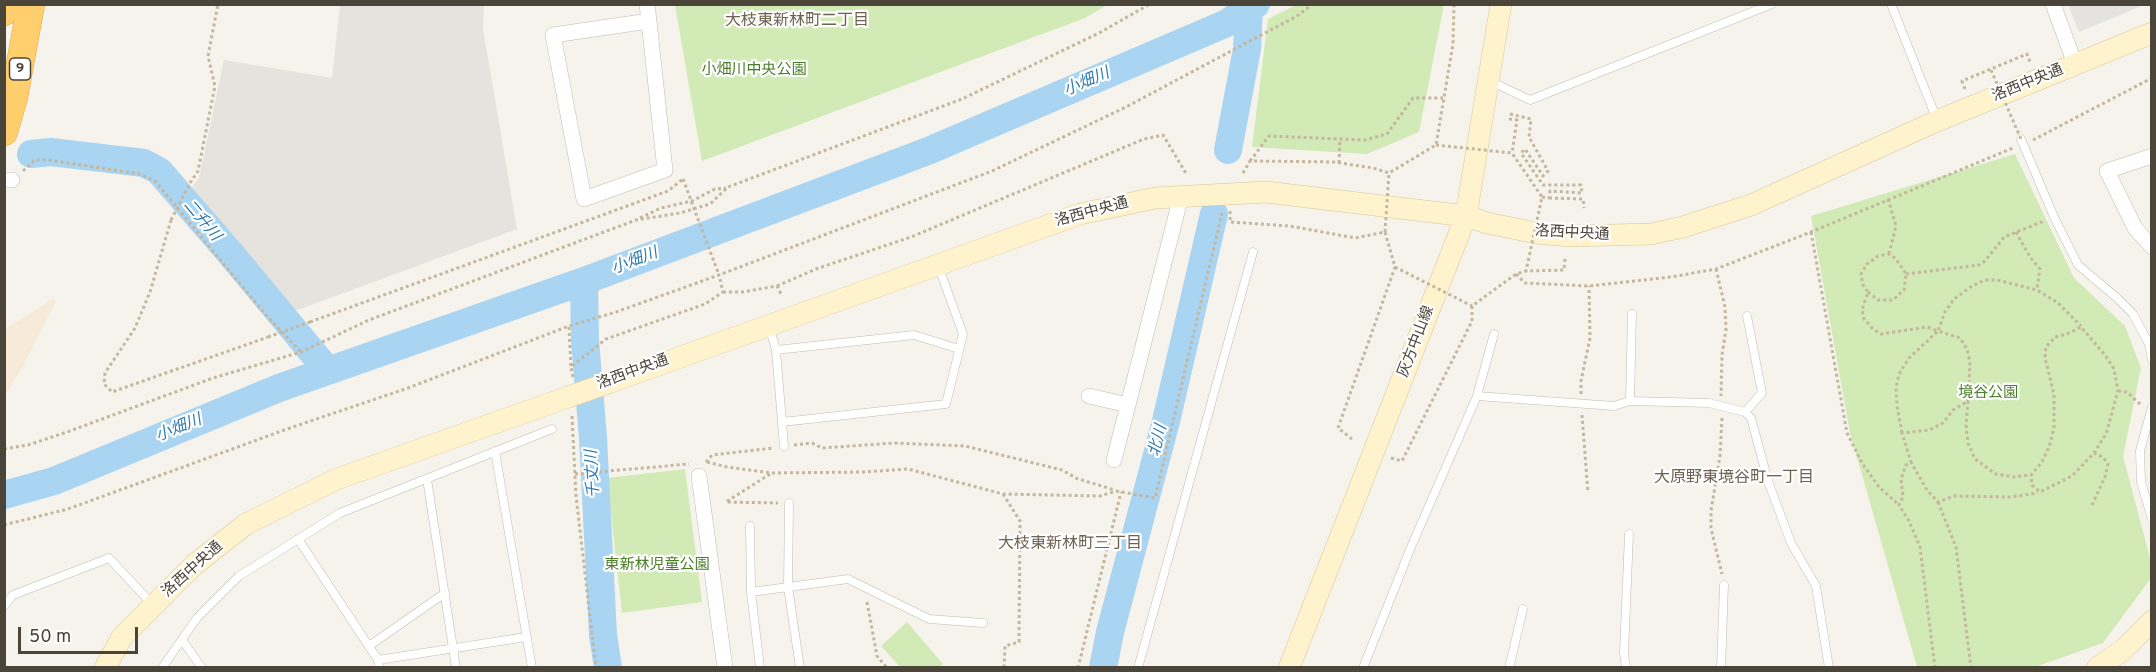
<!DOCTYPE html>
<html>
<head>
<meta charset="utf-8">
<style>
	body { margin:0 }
	#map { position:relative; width:2156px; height:672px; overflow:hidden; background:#f6f3ec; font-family:Overpass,sans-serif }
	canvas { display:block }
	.frame { position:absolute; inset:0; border:6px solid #4b4439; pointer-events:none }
	.scale { position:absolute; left:18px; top:627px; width:120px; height:27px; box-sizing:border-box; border:3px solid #4b4439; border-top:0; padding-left:8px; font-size:18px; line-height:21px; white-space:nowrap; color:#4b4439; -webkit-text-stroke:4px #fff; paint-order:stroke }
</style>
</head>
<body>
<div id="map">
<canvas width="2156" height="672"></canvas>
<div class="frame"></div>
<div class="scale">50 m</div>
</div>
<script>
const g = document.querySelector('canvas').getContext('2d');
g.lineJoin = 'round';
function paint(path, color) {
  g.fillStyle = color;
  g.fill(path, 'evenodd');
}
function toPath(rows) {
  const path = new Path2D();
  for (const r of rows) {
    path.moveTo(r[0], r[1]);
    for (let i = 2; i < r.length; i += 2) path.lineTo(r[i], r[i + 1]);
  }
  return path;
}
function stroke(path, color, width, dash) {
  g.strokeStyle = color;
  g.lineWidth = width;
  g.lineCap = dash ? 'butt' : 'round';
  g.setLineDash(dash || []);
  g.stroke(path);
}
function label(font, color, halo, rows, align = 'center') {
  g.font = font + ' Overpass,"Noto Sans JP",sans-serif';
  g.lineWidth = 4.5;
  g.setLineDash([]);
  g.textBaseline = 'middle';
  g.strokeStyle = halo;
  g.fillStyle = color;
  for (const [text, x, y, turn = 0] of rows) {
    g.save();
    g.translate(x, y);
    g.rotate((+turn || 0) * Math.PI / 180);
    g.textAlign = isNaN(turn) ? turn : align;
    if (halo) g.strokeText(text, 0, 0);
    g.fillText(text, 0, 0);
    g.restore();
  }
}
paint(toPath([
	[53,299,56,301,23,366,5,396,5,329]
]), '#f7ead8');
paint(toPath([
	[340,5,484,5,483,29,517,229,295,311,192,188,199,178,224,60,332,78]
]), '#e6e2dd');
paint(toPath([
	[1298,4,1444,5,1419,132,1367,154,1252,147,1268,19],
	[675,5,675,4,1107,5,1085,18,702,161],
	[2015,154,2074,278,2125,326,2141,368,2123,456,2151,562,2151,578,2103,643,2035,667,1917,667,1850,433,1811,216],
	[685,469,702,602,622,613,607,478],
	[907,622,943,664,939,667,900,667,881,646]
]), '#d2eab5');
paint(toPath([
	[2068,5,2144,5,2079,32]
]), '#e5e3e0');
stroke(toPath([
	[1228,150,1247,49,1249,9],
	[31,154,51,152,144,163,159,171,230,253,328,371],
	[584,281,585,340,593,438,603,635,608,668],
	[4,495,54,481,279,388,584,281,928,151,1227,23,1256,4],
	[1103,668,1110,632,1166,421,1214,214]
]), '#a9d4f2', 28);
const lane = toPath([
	[1891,4,1937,120],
	[1490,81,1530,100,1772,4],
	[2021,139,2054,217,2078,265,2117,298,2133,314,2149,344,2152,360],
	[769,326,776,350,784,446],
	[776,350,914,335,959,349],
	[1477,396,1614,406,1630,401,1709,403,1745,412,1751,418,1768,481,1791,543,1816,586,1829,668],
	[1630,401,1632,314],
	[2152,407,2140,451,2141,482,2152,519],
	[1745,412,1762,393,1747,316],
	[782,422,946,404,963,334,939,268],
	[495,451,532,668],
	[427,479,456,668],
	[789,503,788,587,800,668],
	[750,526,751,592,760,668],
	[298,539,378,660,380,668],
	[751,592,848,579,929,619,983,623],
	[4,606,13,595,109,558,153,605],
	[182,640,202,668],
	[369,646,445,593],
	[378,660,526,637],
	[162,668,197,618,239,576,340,513,552,429],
	[1138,668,1253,252],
	[1363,668,1411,547,1477,396,1494,334],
	[1509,668,1523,609],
	[1626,668,1624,653,1629,534],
	[1721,668,1724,585]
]);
const street = toPath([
	[647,4,649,21,665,170,584,199,553,35,649,21],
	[2053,4,2075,64],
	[2152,156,2107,171,2135,228,2152,247],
	[4,180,12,180],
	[1089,396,1128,405],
	[1114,460,1181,196],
	[699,476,725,668]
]);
const secondary = toPath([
	[611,382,1080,214,1155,198,1266,192,1466,216,1487,223,1536,233,1570,236,1651,234,1683,227,1751,205,1937,121,2152,33],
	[105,668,122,637,194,565,246,524,337,479,568,397],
	[1289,668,1466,216,1501,4],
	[2097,668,2123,650,2152,621]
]);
const highway = toPath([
	[4,12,6,4],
	[4,132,14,97,31,4]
]);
stroke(lane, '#c2bbae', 9);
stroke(street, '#c2bbae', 16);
stroke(secondary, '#d6c79b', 22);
stroke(highway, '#e0a43c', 28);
stroke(toPath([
	[1965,89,1962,81,2027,54,2030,62],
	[1510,114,1531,119,1529,137,1548,171,1543,176,1525,149,1521,153,1543,185,1581,185,1582,193,1550,191,1549,198,1542,197],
	[1509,119,1517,120,1512,153],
	[2033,140,2152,78],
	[1250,161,1269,136,1365,140,1387,134,1413,98,1443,98],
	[1339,163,1340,139],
	[23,171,35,160,49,160,139,174,155,181,266,315,301,352],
	[1243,173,1250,161,1334,162,1373,168,1389,173,1436,145,1453,44,1454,4],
	[190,183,198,171,215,86,208,56,218,4],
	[1549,198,1583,199,1584,208],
	[1888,199,1896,226,1889,254],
	[1230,211,1230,222,1290,226,1355,238,1385,232,1395,267,1338,428,1352,439],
	[640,218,661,208,692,201,715,189,726,188],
	[171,220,150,292,135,328,105,373,104,384,112,392,268,337],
	[1811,232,1847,433,1862,463,1879,487,1899,505],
	[2016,232,2030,257,2040,269,2037,289],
	[1716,269,1725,307,1726,330,1722,355,1721,396],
	[1516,274,1525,283,1589,286,1671,277,1716,269,1811,232,2013,148],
	[1906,274,1979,265,1985,261,2004,237,2044,221],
	[777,286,816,269,911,237,1144,139,1163,135,1187,175],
	[723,292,742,292,777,286,782,296],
	[1868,292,1878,300,1893,300,1904,290,1906,274,1896,259,1889,254,1878,256,1867,264,1861,274,1863,285,1868,292,1862,310,1864,319,1873,329,1881,334,1927,327,1938,331,1945,312,1954,299,1972,286,1985,280,1997,280,2037,290,2058,303,2081,326],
	[310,322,668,191,683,179],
	[569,327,571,367],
	[573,377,571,367,606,339,705,304,723,292,719,275],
	[2118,391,2127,392,2141,405],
	[1581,394,1581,381,1590,338,1589,286],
	[1968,401,1966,425,1968,443,1975,459,1996,474,2013,477,2031,475,2042,462,2049,447,2054,429,2054,394,2045,358,2046,347,2055,337,2067,334,2081,327,2105,355,2114,369,2118,391,2106,434,2094,453,2072,476,2040,492,2032,485,2031,475],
	[1582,415,1588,493],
	[572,416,576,496,596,668],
	[1722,418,1720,456,1711,511,1711,528,1722,574],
	[1902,433,1897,406,1896,388,1899,374,1909,358,1938,331,1960,338,1967,349,1970,362,1968,401,1953,410,1943,423,1929,430,1902,433,1911,462],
	[794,445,812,443,822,448,894,443,965,446,1062,470,1078,479,1115,490],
	[4,449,28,445,67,432,213,378,301,352,369,320,636,220,680,213,710,204,728,187,962,99,1099,33,1150,4],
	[1391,458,1402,461,1472,321,1472,306,1516,274,1526,271,1564,270,1565,258],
	[706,462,712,455,773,448],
	[707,462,727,467,772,473,864,472,908,469,1003,494,1100,496,1116,491,1155,498,1222,213],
	[575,474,689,464],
	[770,474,726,502,778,503],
	[1003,494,1020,521,1019,642,1005,646,1004,668],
	[1938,502,1956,547,1971,668],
	[2092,505,2105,477,2108,464,2103,457,2094,453],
	[4,525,68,509,287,429,408,388,569,326,616,312,719,275,992,171,1126,107,1297,16,1313,4],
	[867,602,877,656,887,668],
	[1078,668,1121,492],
	[1935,668,1920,547,1909,521,1899,505,1903,497,1901,479,1906,465,1911,462,1927,490,1938,502,1954,496,2010,497,2038,493]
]), '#c4b79f', 3, [3, 3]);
stroke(lane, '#fff', 8);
stroke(street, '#fff', 15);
stroke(secondary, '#fff3cd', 21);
stroke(highway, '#ffcf6e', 27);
const secondaryBridge = toPath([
	[568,397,611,382]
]);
stroke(secondaryBridge, '#d6c79b', 22, []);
stroke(toPath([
	[1991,70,2021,139],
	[1436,145,1512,153,1542,197,1526,271],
	[683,179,719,275],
	[171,220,190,183],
	[1385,232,1389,173],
	[1395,267,1472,306],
	[268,337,310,322]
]), '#c4b79f', 3, [3, 3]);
stroke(secondaryBridge, '#fff3cd', 21);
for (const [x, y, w] of [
	[20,69,21]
]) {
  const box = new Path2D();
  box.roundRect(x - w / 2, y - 11, w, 22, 4.5);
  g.fillStyle = '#fff';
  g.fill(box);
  stroke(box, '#4b4439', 1.5);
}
label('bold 14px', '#4b4439', null, [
	["9",20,69]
]);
label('15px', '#4a7f2a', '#fff', [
	["小畑川中央公園",754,71],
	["境谷公園",1988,394],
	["東新林児童公園",657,566]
]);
label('15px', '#4b4439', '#fff', [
	["洛西中央通",2028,84,-22],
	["洛西中央通",1092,213,-15],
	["洛西中央通",1572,234,3],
	["灰方中山線",1417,342,-69],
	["洛西中央通",633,373,-20],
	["洛西中央通",193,570,-42]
]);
label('16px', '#6e6250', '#fff', [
	["大枝東新林町二丁目",797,22],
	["大原野東境谷町一丁目",1734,479],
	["大枝東新林町三丁目",1070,545]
]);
label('italic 16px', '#2e7ab2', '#fff', [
	["小畑川",1087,83,-23],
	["二升川",201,221,50],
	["小畑川",635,262,-21],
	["小畑川",179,429,-22],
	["北川",1159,441,-76],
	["千丈川",594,474,-93]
]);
</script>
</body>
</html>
